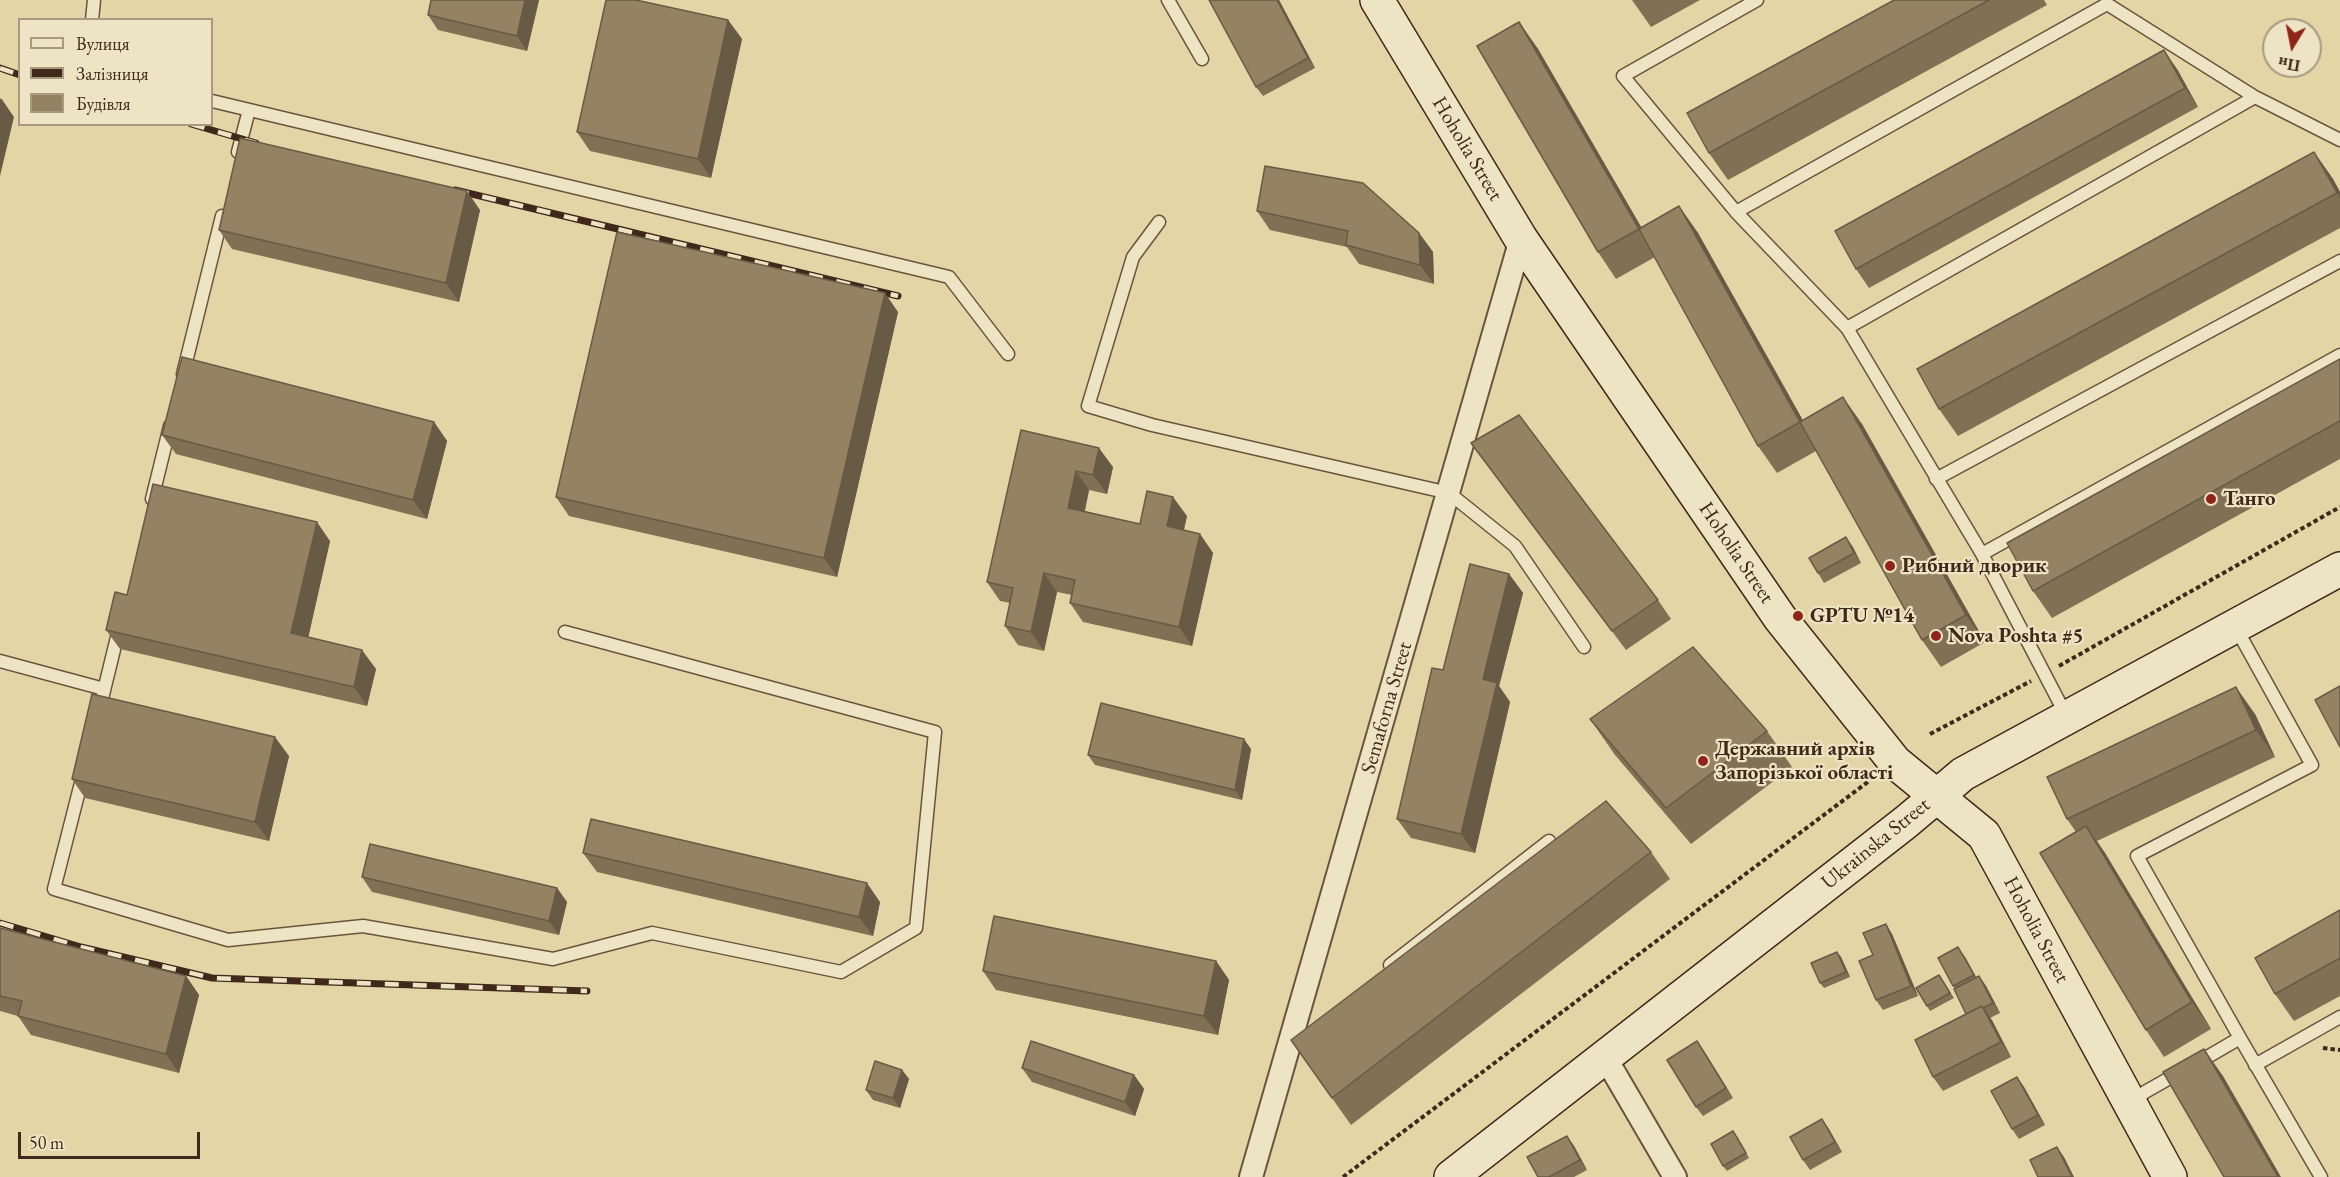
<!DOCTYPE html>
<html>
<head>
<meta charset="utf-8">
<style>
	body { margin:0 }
	#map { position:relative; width:2340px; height:1177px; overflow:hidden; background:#e3d5a5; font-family:"EB Garamond",serif }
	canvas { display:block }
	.legend { position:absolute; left:18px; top:18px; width:195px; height:108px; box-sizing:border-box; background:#ede4c4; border:2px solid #a89980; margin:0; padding:8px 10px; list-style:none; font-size:18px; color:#40291a }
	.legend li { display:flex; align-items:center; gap:12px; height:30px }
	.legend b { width:30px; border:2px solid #a89980 }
	.north { position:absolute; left:2262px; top:18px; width:60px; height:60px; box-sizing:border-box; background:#ede4c4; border:2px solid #a89980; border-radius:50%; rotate:190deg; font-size:16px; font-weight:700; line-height:24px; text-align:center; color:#40291a }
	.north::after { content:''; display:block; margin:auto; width:21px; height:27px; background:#8f2418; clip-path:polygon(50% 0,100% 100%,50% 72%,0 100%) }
	.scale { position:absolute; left:18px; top:1132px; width:182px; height:27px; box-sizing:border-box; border:3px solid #40291a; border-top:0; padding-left:8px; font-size:18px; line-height:21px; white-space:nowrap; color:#40291a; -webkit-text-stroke:4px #ede4c4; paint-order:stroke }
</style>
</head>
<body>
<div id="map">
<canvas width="2340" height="1177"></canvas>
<ul class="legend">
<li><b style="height:8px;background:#ede4c4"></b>Вулиця</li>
<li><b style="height:8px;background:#40291a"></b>Залізниця</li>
<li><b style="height:16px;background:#958262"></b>Будівля</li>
</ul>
<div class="north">Пн</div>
<div class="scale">50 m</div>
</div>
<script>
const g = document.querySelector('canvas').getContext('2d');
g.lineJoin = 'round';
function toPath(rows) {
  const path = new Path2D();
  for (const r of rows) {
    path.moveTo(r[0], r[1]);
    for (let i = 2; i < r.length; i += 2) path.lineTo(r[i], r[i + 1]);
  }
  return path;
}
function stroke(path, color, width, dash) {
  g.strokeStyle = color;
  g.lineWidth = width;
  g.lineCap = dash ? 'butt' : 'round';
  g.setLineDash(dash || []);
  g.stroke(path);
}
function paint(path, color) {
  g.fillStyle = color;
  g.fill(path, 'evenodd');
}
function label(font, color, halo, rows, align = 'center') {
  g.font = font + ' "EB Garamond",serif';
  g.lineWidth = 4.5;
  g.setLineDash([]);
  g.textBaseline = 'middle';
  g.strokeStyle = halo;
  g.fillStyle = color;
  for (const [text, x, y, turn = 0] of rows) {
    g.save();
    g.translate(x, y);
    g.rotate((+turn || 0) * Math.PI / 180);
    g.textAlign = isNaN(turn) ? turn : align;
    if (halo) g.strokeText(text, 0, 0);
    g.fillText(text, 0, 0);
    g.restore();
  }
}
const lane = toPath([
	[1168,0,1202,59],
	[92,20,94,0],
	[212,101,949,277,1008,354],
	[238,152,249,110],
	[1736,212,1623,76,1757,0],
	[1159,222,1133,257,1088,406,1152,425,1449,493,1515,546,1584,647],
	[1847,328,1736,212,2107,4,2255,97],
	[183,374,222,216],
	[1936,479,2340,261],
	[152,499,170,426],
	[1982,554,1847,328,2255,97,2340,140],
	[2236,628,2312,765,2137,856,2240,1038],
	[0,661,104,689],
	[99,711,119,629],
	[2067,717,1982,554,2340,355],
	[83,775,54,889,228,940,363,926,553,959,652,933,841,972,916,928,935,732,565,632],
	[1390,965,1549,841],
	[2197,1063,2240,1038,2321,1177],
	[2255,1065,2340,1017],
	[2131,1104,2145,1092,2182,1071]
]);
const street = toPath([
	[1605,1057,1675,1177],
	[1251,1177,1521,239]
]);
const secondary = toPath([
	[1377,0,1521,239,1780,618,1895,762,1984,835,2170,1177],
	[1451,1177,1906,822,1963,774,2340,569]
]);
stroke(lane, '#69543d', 15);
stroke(street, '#69543d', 26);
stroke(secondary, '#40291a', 36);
stroke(toPath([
	[2059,666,2340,507],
	[1930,734,2031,681],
	[2323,1048,2340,1050],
	[1343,1177,1869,781]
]), '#40291a', 4, [4.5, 3]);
stroke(lane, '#ede4c4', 12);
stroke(street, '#ede4c4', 22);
stroke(secondary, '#ede4c4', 33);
const rail = toPath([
	[0,68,20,75],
	[191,124,256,143],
	[455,190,898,296],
	[0,923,81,947,212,978,587,991]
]);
stroke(rail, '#40291a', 7);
stroke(rail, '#ede4c4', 4.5, [14]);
paint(toPath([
	[431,0,539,0,527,51,438,30,428,15],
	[1209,0,1279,0,1315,68,1263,96,1256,87],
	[1632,0,1700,0,1651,27],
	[1894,0,2044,0,2047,5,1728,180,1709,153],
	[728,20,742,39,711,178,590,151,577,132],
	[1519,22,1538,49,1641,227,1679,206,1698,233,1803,421,1862,424,1985,642,1941,667,1922,640,1816,451,1777,473,1758,446,1655,257,1616,279,1598,252],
	[2177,69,2198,107,1869,288,1856,269],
	[2314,152,2333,179,2340,192,2340,228,1958,436,1939,409],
	[480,210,459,302,232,249,219,230],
	[1257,211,1419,233,1433,252,1434,284,1359,264,1347,247,1270,230],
	[898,312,837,577,569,516,556,497],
	[2340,359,2340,459,2052,618,2033,591],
	[434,422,447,441,427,519,176,454,162,435],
	[1021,430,1113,467,1107,494,1089,490,1085,511,1140,524,1187,516,1184,530,1200,534,1213,553,1192,646,1083,622,1070,603,1072,595,1057,592,1044,651,1018,645,1005,626,1010,603,1000,601,987,582],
	[1471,443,1658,600,1671,619,1626,650],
	[1846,537,1861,563,1824,583,1818,573],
	[330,541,308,637,376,669,367,706,120,649,106,630,127,595],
	[1509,574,1523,593,1499,686,1510,702,1475,853,1411,838,1397,819,1443,670],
	[2255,714,2275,757,2097,841,2105,853,2211,1029,2164,1057,2146,1030,2076,832,2067,819],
	[1590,719,1767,731,1792,767,1691,844,1615,755],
	[1251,749,1242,800,1095,765,1088,755],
	[289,756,269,841,85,798,72,779],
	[1651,852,1670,879,1351,1125,1291,1040],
	[583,853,880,902,873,936,597,872],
	[362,877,557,888,567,902,559,935,372,892],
	[2340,910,2340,996,2294,1021,2275,994],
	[1886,924,1892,934,1918,996,1883,1010,1876,1000,1873,955],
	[0,928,186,976,199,995,179,1073,31,1035,18,1016,0,1011],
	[1837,952,1841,957,1850,977,1824,988,1820,983],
	[1965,957,1976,977,1979,976,1986,986,2000,1013,1990,1018,2011,1057,1943,1091,1933,1077,1966,1014,1955,989,1938,958],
	[1216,961,1229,980,1218,1035,996,990,983,971],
	[1939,975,1954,998,1930,1011,1927,1006],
	[1697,1041,1733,1098,1703,1116,1696,1107],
	[1022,1068,1134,1075,1144,1089,1135,1116,1032,1082],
	[902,1070,909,1079,900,1108,873,1100,866,1090],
	[2017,1077,2024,1087,2045,1125,2019,1139,2012,1129],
	[1822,1119,1842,1152,1810,1170,1803,1160],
	[1567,1136,1574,1146,1587,1170,1574,1177,1538,1177],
	[1737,1136,1749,1158,1727,1171,1723,1166]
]), '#807054');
paint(toPath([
	[525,0,539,0,527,51,517,36],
	[1277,0,1279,0,1315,68,1308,58],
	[728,20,742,39,711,178,698,159],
	[1519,22,1538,49,1658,256,1639,229],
	[2164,50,2177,69,2198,107,2185,88],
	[1,98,14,117,0,176,0,100],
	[2314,152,2333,179,2340,192,2340,198],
	[467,191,480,210,459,302,446,283],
	[1679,206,1698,233,1819,449,1800,422],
	[1419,233,1433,252,1434,284,1420,265],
	[885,293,898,312,837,577,824,558],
	[1843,397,1862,424,1985,642,1966,615],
	[434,422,447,441,427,519,413,500],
	[1099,448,1113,467,1107,494,1093,475],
	[1076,471,1089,490,1081,527,1068,508],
	[1173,497,1187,516,1180,545,1167,526],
	[317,522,330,541,305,652,291,633],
	[1200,534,1213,553,1192,646,1179,627],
	[1846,537,1853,547,1861,563,1854,553],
	[1044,573,1057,592,1044,651,1031,632],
	[1509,574,1523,593,1499,686,1510,702,1475,853,1461,834,1483,679],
	[362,650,376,669,367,706,354,687],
	[2236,687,2255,714,2275,757,2256,730],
	[275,737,289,756,269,841,255,822],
	[1244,739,1251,749,1242,800,1235,790],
	[2086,826,2105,853,2211,1029,2192,1002],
	[867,883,880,902,873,936,859,917],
	[557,888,567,902,559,935,549,921],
	[1886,924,1892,934,1918,996,1911,986],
	[1958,947,1965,957,1980,984,1974,975],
	[1837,952,1841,957,1850,977,1846,972],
	[1216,961,1229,980,1218,1035,1204,1016],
	[186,976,199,995,179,1073,166,1054],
	[1979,976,1986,986,2000,1013,1993,1003],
	[1982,1006,1992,1020,2011,1057,2001,1042],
	[1697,1041,1704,1051,1733,1098,1726,1088],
	[2204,1049,2223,1076,2281,1177,2278,1177],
	[902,1070,909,1079,900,1108,893,1098],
	[1134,1075,1144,1089,1135,1116,1125,1102],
	[2017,1077,2024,1087,2045,1125,2038,1115],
	[1822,1119,1829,1129,1842,1152,1835,1142],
	[1567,1136,1574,1146,1587,1170,1580,1160],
	[2057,1147,2064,1157,2074,1177,2072,1177]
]), '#685b45');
const building = toPath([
	[431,0,525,0,517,36,428,15,431,0],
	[606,0,636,0,728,20,698,159,577,132,606,0],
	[1209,0,1277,0,1308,58,1256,87,1209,0],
	[1894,0,1989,0,1709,153,1687,113,1894,0],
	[1519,22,1639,229,1598,252,1477,46,1519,22],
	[2164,50,2185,88,1856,269,1835,231,2164,50],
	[240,138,467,191,446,283,219,230,240,138],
	[2314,152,2337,193,1939,409,1917,369,2314,152],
	[1265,166,1363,183,1419,233,1420,265,1346,245,1348,231,1257,211,1265,166],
	[1679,206,1800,422,1758,446,1639,229,1679,206],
	[617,232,885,293,824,558,556,497,617,232],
	[182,357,434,422,413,500,162,435,182,357],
	[2340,359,2340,421,2033,591,2007,543,2340,359],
	[1843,397,1966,615,1922,640,1800,422,1843,397],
	[1519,415,1658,600,1612,631,1471,443,1519,415],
	[1021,430,1099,448,1093,475,1076,471,1068,508,1140,524,1147,491,1173,497,1167,526,1200,534,1179,627,1070,603,1075,580,1044,573,1031,632,1005,626,1013,588,987,582,1021,430],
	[153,484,317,522,291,633,362,650,354,687,106,630,115,592,127,595,153,484],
	[1846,537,1854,553,1818,573,1809,558,1846,537],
	[1470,564,1509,574,1483,679,1497,683,1461,834,1397,819,1432,668,1443,670,1470,564],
	[1693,647,1767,731,1666,808,1590,719,1693,647],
	[2340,686,2340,747,2315,700,2340,686],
	[2236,687,2256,730,2067,819,2047,777,2236,687],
	[92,694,275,737,255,822,72,779,92,694],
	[1101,703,1244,739,1235,790,1088,755,1101,703],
	[1606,801,1651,852,1332,1098,1291,1040,1606,801],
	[591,819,867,883,859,917,583,853,591,819],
	[2086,826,2192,1002,2146,1030,2040,853,2086,826],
	[370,844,557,888,549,921,362,877,370,844],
	[2340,910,2340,958,2275,994,2255,958,2340,910],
	[994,916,1216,961,1204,1016,983,971,994,916],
	[1886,924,1911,986,1876,1000,1859,961,1873,955,1863,933,1886,924],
	[0,928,186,976,166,1054,18,1016,22,1001,0,996,0,928],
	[1958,947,1974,975,1953,986,1938,958,1958,947],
	[1837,952,1846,972,1820,983,1811,963,1837,952],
	[1939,975,1950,993,1927,1006,1916,988,1939,975],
	[1979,976,1993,1003,1983,1008,1982,1006,1966,1014,1954,989,1979,976],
	[1982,1006,2001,1042,1933,1077,1915,1040,1982,1006],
	[1031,1041,1134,1075,1125,1102,1022,1068,1031,1041],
	[1697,1041,1726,1088,1696,1107,1667,1060,1697,1041],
	[2204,1049,2278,1177,2224,1177,2163,1072,2204,1049],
	[875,1061,902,1070,893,1098,866,1090,875,1061],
	[2017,1077,2038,1115,2012,1129,1991,1091,2017,1077],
	[1822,1119,1835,1142,1803,1160,1790,1137,1822,1119],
	[1733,1131,1746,1153,1723,1166,1711,1144,1733,1131],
	[1567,1136,1580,1160,1549,1177,1538,1177,1527,1157,1567,1136],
	[2057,1147,2072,1177,2038,1177,2030,1160,2057,1147]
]);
paint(building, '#958262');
stroke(building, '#685b45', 1.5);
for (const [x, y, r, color] of [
	[2211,499,6,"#8f2418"],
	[1890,566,6,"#8f2418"],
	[1798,616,6,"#8f2418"],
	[1936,636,6,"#8f2418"],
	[1703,761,6,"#8f2418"]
]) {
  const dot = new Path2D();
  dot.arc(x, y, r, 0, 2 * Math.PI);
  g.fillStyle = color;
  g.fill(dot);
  stroke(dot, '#ede4c4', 2);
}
label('21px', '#40291a', '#ede4c4', [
	["Hoholia Street",1467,149,59],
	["Hoholia Street",1736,553,56],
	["Semaforna Street",1387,708,-74],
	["Ukrainska Street",1876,844,-39],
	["Hoholia Street",2036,930,62]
]);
label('bold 21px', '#40291a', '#ede4c4', [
	["Танго",2223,499],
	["Рибний дворик",1902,566],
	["GPTU №14",1810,616],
	["Nova Poshta #5",1948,636],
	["Державний архів",1715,749],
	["Запорізької області",1715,773]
], 'left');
</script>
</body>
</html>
